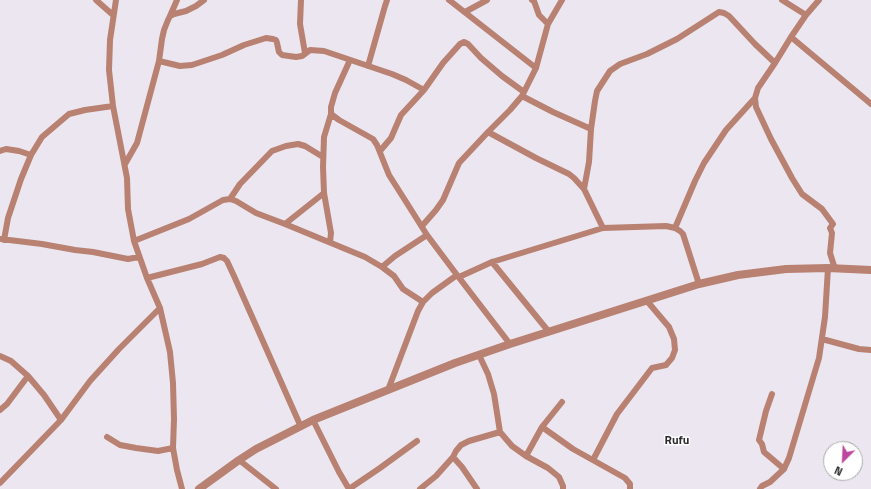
<!DOCTYPE html>
<html>
<head>
<meta charset="utf-8">
<style>
	body { margin:0 }
	#map { position:relative; width:871px; height:489px; overflow:hidden; background:#ebe6ef; font-family:"Titillium Web",sans-serif }
	canvas { display:block }
	.north { position:absolute; left:823px; top:441px; width:40px; height:40px; box-sizing:border-box; background:#fff; border:1px solid #abaaab; border-radius:50%; rotate:204deg; font-size:11px; font-weight:700; line-height:16px; text-align:center; color:#2d2b2e }
	.north::after { content:''; display:block; margin:auto; width:14px; height:18px; background:#bd479f; clip-path:polygon(50% 0,100% 100%,50% 72%,0 100%) }
</style>
</head>
<body>
<div id="map">
<canvas width="871" height="489"></canvas>
<div class="north">N</div>
</div>
<script>
const g = document.querySelector('canvas').getContext('2d');
g.lineJoin = 'round';
function toPath(rows) {
  const path = new Path2D();
  for (const r of rows) {
    path.moveTo(r[0], r[1]);
    for (let i = 2; i < r.length; i += 2) path.lineTo(r[i], r[i + 1]);
  }
  return path;
}
function stroke(path, color, width, dash) {
  g.strokeStyle = color;
  g.lineWidth = width;
  g.lineCap = dash ? 'butt' : 'round';
  g.setLineDash(dash || []);
  g.stroke(path);
}
function label(font, color, halo, rows, align = 'center') {
  g.font = font + ' "Titillium Web",sans-serif';
  g.lineWidth = 3;
  g.setLineDash([]);
  g.textBaseline = 'middle';
  g.strokeStyle = halo;
  g.fillStyle = color;
  for (const [text, x, y, turn = 0] of rows) {
    g.save();
    g.translate(x, y);
    g.rotate((+turn || 0) * Math.PI / 180);
    g.textAlign = isNaN(turn) ? turn : align;
    if (halo) g.strokeText(text, 0, 0);
    g.fillText(text, 0, 0);
    g.restore();
  }
}
stroke(toPath([
	[96,0,113,15],
	[116,0,110,40,109,70,113,106,127,178,128,209,134,241,147,278,160,308,170,352,173,383,174,419,173,448,177,470,182,489],
	[301,0,300,24,305,53],
	[449,0,536,68],
	[532,0,534,1,539,15,548,24],
	[782,0,806,15],
	[819,0,806,15,791,37,775,63,758,88,755,98,756,107,771,139,792,178,802,194,822,209,833,224,830,228,832,233,830,253,835,269],
	[465,12,487,0],
	[170,16,177,0],
	[791,37,871,104],
	[350,60,335,93,331,107,331,114,339,120,373,139,377,145,389,175,403,197,427,235,457,275,510,344],
	[159,61,180,66,192,65,222,55,244,45,266,38,273,39,276,40,277,43,279,52,282,55,296,57,302,56,310,50,324,51,392,74,406,80,424,90],
	[368,66,385,6,387,0],
	[522,96,553,112,591,129],
	[488,132,536,158,569,174,574,178,584,189,603,228],
	[0,151,6,149,19,151,31,155],
	[380,151,391,138,401,115,424,90,443,63,460,44,464,42,468,44,481,58,502,76,524,92],
	[125,164,137,143,159,61,162,39,164,30,168,20,170,16,174,14,186,11,196,6,204,0],
	[584,189,589,162,591,129,595,101,597,91,610,71,620,64,647,54,677,39,719,12,724,13,729,16,755,44,775,63],
	[230,199,240,184,272,151,286,146,298,144,305,146,323,157],
	[285,224,324,193],
	[422,226,436,210,443,200,459,163,488,132,510,110,522,96,536,68,548,24,562,0],
	[675,228,695,181,704,163,726,130,755,98],
	[1,239,42,244,75,250,93,252,128,259,139,257],
	[4,240,8,218,21,179,31,155,42,137,69,114,85,110,113,106],
	[134,241,189,219,223,200,230,199,236,201,256,213,285,224,365,257,382,267,394,276,403,289,423,302],
	[330,242,331,233,324,193,323,167,324,137,331,114],
	[492,262,549,332],
	[382,267,395,256,427,235],
	[459,277,492,262,603,228,666,226,675,228,680,231,683,234,699,284],
	[147,278,202,264,220,257,224,258,227,261,234,276,301,427],
	[822,339,859,349,871,350],
	[479,355,488,374,494,394,500,432,512,446,526,456,548,468,559,477,563,486,563,489],
	[0,356,11,361,28,376,44,395,61,420],
	[388,390,418,311,423,302,432,293,457,275],
	[772,394,766,411,759,440,762,444,764,452,784,469],
	[0,410,7,404,28,376],
	[313,420,339,472,349,489,380,468,417,441],
	[542,427,573,449,625,478,630,484,630,489],
	[107,437,120,445,136,448,158,451,173,448],
	[526,456,542,427,562,402],
	[453,457,462,467,477,489],
	[239,460,276,489],
	[593,460,617,414,652,368,666,365,672,358,675,350,674,339,669,327,647,301],
	[0,483,61,420,90,381,119,349,160,308],
	[420,489,436,476,453,457,456,451,461,445,469,441,500,432],
	[760,489,762,486,770,482,784,469,789,458,819,358,825,317,828,268]
]), '#b88171', 6);
stroke(toPath([
	[199,489,239,460,256,449,313,420,455,363,510,344,699,284,738,275,786,269,828,268,871,270]
]), '#b88171', 8);
label('bold 12px', '#2d2b2e', '#fff', [
	["Rufu",677,441]
]);
</script>
</body>
</html>
